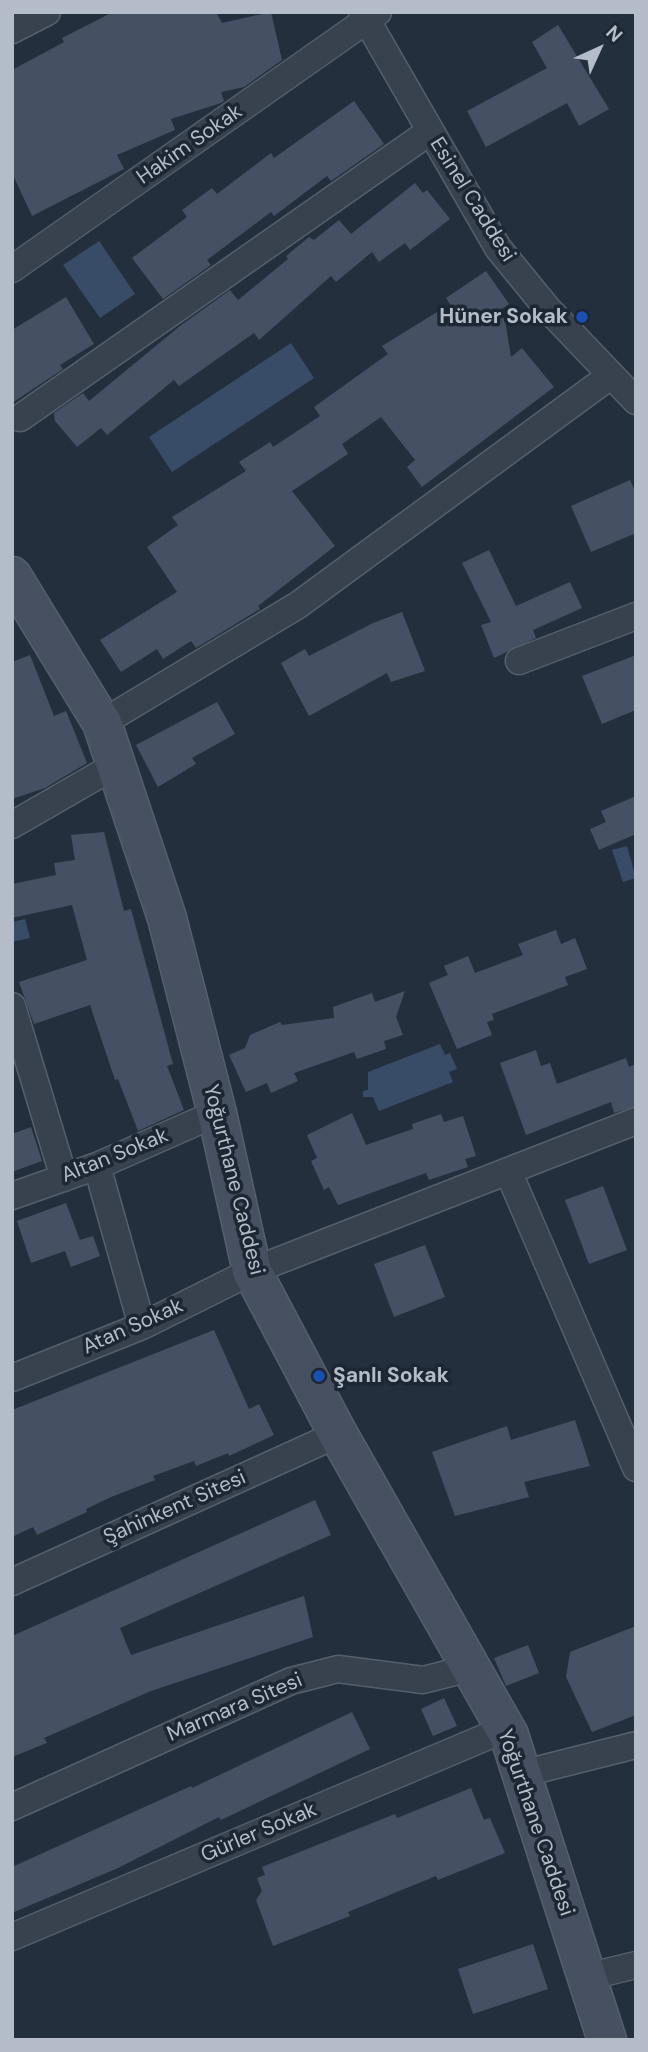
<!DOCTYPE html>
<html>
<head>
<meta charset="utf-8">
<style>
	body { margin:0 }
	#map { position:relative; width:648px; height:2052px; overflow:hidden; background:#242f3e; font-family:"DM Sans",sans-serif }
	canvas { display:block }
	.frame { position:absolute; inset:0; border:14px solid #b4bcc9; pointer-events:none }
	.north { position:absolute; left:564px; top:14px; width:70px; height:70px; -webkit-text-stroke:5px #1d2633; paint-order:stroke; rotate:45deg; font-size:19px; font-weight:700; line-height:28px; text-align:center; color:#b4bcc9 }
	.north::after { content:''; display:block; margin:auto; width:24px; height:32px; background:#b4bcc9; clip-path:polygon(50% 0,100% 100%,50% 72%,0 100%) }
</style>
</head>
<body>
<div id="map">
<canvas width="648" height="2052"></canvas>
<div class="frame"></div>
<div class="north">N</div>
</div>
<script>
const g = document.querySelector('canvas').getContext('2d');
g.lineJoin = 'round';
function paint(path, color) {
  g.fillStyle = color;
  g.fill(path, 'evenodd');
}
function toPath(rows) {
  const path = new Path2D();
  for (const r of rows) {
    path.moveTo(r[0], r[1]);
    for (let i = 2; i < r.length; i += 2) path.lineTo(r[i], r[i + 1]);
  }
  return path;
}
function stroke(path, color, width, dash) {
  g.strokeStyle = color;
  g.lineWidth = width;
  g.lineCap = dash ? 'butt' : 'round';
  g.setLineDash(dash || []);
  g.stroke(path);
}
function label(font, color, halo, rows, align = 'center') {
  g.font = font + ' "DM Sans",sans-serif';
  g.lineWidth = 7;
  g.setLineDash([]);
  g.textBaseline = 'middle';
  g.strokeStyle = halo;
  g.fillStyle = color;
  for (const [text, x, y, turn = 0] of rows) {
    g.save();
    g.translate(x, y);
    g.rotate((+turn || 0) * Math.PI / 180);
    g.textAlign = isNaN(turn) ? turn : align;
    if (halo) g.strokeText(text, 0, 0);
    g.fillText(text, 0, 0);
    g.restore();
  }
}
paint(toPath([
	[99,241,135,294,100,318,63,265],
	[291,343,314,378,172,472,149,437],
	[627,846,636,878,623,882,612,850],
	[25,919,30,938,12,942,12,922],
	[440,1044,445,1055,450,1053,457,1069,449,1072,453,1082,379,1111,373,1097,363,1097,363,1091,368,1090,368,1072]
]), '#394c67');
paint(toPath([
	[113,12,216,12,222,23,271,12,282,60,244,87,221,92,224,101,221,103,171,119,175,130,117,155,124,169,32,216,12,173,12,70,64,42,62,38],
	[558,25,609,109,579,126,567,103,486,147,467,111,547,68,532,42],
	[354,101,384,144,331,181,327,176,274,216,271,212,207,260,211,265,163,299,132,258,187,217,182,210,212,188,217,194,271,153,274,158],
	[415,183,423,193,427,190,450,219,410,250,405,243,379,262,372,252,336,282,331,276,259,340,254,333,179,386,174,380,107,435,101,428,77,447,55,421,54,413,83,393,89,401,180,326,230,290,238,300,288,259,286,256,309,237,314,240,339,220,351,234],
	[486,271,509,304,503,308,511,357,522,348,554,387,422,487,407,467,415,460,381,417,342,444,348,454,292,491,335,546,258,606,260,609,196,648,191,641,163,659,157,649,121,672,100,640,177,592,147,547,178,525,172,517,246,471,239,462,270,442,273,447,320,416,314,407,388,354,382,346,450,304,446,298],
	[66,297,94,344,60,365,63,369,12,403,12,330],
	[630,480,636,493,636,533,591,552,571,506],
	[489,550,516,606,570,582,582,608,533,630,536,638,494,658,481,625,491,622,462,563],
	[402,612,425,671,391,682,387,673,309,716,281,663,305,649,309,656,373,623],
	[30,655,54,716,66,711,87,763,45,788,12,799,12,662],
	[636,655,636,710,602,724,582,676],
	[217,702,235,734,192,758,196,764,158,787,136,745],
	[636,796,636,834,599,850,590,829,606,822,601,811],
	[104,832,124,911,131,909,173,1064,167,1066,184,1110,138,1131,118,1079,115,1080,90,1005,34,1024,19,982,87,960,72,905,12,918,12,884,56,875,54,863,75,860,71,835],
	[556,930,561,944,575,938,587,969,565,977,568,985,492,1014,494,1020,487,1022,492,1035,457,1049,429,983,448,975,444,966,468,956,475,973,523,955,518,944],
	[405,991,396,1017,403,1035,384,1041,386,1049,357,1059,354,1052,294,1073,298,1081,271,1093,267,1083,246,1092,229,1055,245,1048,250,1035,280,1022,282,1025,334,1018,333,1007,372,993,375,1002],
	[536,1050,541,1066,550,1063,557,1084,626,1058,629,1067,636,1064,636,1106,614,1113,611,1102,526,1135,500,1063],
	[352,1113,366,1145,413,1129,412,1124,441,1114,444,1122,463,1116,476,1156,465,1159,468,1167,429,1180,426,1173,338,1205,329,1187,324,1190,311,1161,317,1158,307,1135],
	[31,1127,42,1161,12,1172,12,1134],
	[603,1186,627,1250,589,1264,565,1200],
	[66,1203,80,1240,93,1236,100,1256,71,1267,65,1251,31,1263,17,1221],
	[425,1245,445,1297,394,1317,374,1264],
	[214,1330,249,1409,259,1404,274,1435,229,1456,228,1453,196,1466,194,1461,153,1476,155,1480,111,1497,86,1509,87,1512,37,1535,33,1527,12,1537,12,1410],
	[575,1420,590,1466,524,1482,529,1497,455,1516,432,1452,507,1426,511,1440],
	[315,1500,331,1535,120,1628,131,1655,304,1596,313,1637,151,1691,44,1738,47,1743,12,1757,12,1636],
	[636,1626,636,1715,592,1732,566,1677,570,1652],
	[528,1645,539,1673,506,1686,494,1658],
	[444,1698,457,1726,433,1736,421,1709],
	[352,1712,370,1749,221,1820,219,1817,118,1868,12,1913,12,1867,191,1786,192,1788],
	[471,1788,484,1820,490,1818,505,1853,438,1880,436,1876,348,1912,350,1916,273,1946,256,1900,262,1891,257,1878,265,1875,262,1867,395,1814,397,1818],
	[533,1944,548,1989,473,2014,458,1969]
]), '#455162');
const minor = toPath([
	[362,12,498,248,547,308,636,401],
	[12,30,47,12],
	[12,269,378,12],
	[20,418,429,132],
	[519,661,636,616],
	[102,723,298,605,610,376],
	[12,825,116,765],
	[12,1006,64,1178],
	[97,1166,142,1326],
	[508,1171,636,1468],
	[12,1196,97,1166,217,1113],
	[12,1378,142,1326,252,1271,636,1121],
	[12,1582,338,1434],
	[521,1774,636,1745],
	[12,1807,291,1681,338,1669,423,1680,470,1668],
	[12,1937,505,1729,509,1735],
	[586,1977,636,1965]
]);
const secondary = toPath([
	[12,576,102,723,167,918,217,1113,252,1271,338,1434,509,1735,607,2040]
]);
stroke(minor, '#565f6c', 29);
stroke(secondary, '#565f6c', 41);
stroke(minor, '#38414e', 26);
stroke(secondary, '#465061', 38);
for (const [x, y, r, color] of [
	[582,317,7,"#1a4fb4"],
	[319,1376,7,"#1a4fb4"]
]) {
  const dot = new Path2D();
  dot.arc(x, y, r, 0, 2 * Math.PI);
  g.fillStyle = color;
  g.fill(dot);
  stroke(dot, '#1d2633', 2.5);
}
label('21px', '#b4bcc9', '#1d2633', [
	["Hakim Sokak",190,145,-35],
	["Esinel Caddesi",472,200,58],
	["Altan Sokak",115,1156,-22],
	["Yoğurthane Caddesi",233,1180,76],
	["Atan Sokak",133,1327,-24],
	["Şahinkent Sitesi",175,1508,-24],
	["Marmara Sitesi",235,1708,-23],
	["Yoğurthane Caddesi",535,1823,71],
	["Gürler Sokak",259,1833,-23]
]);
label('bold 21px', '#b4bcc9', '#1d2633', [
	["Hüner Sokak",568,317],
	["Şanlı Sokak",333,1376,"left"]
], 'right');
</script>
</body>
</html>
